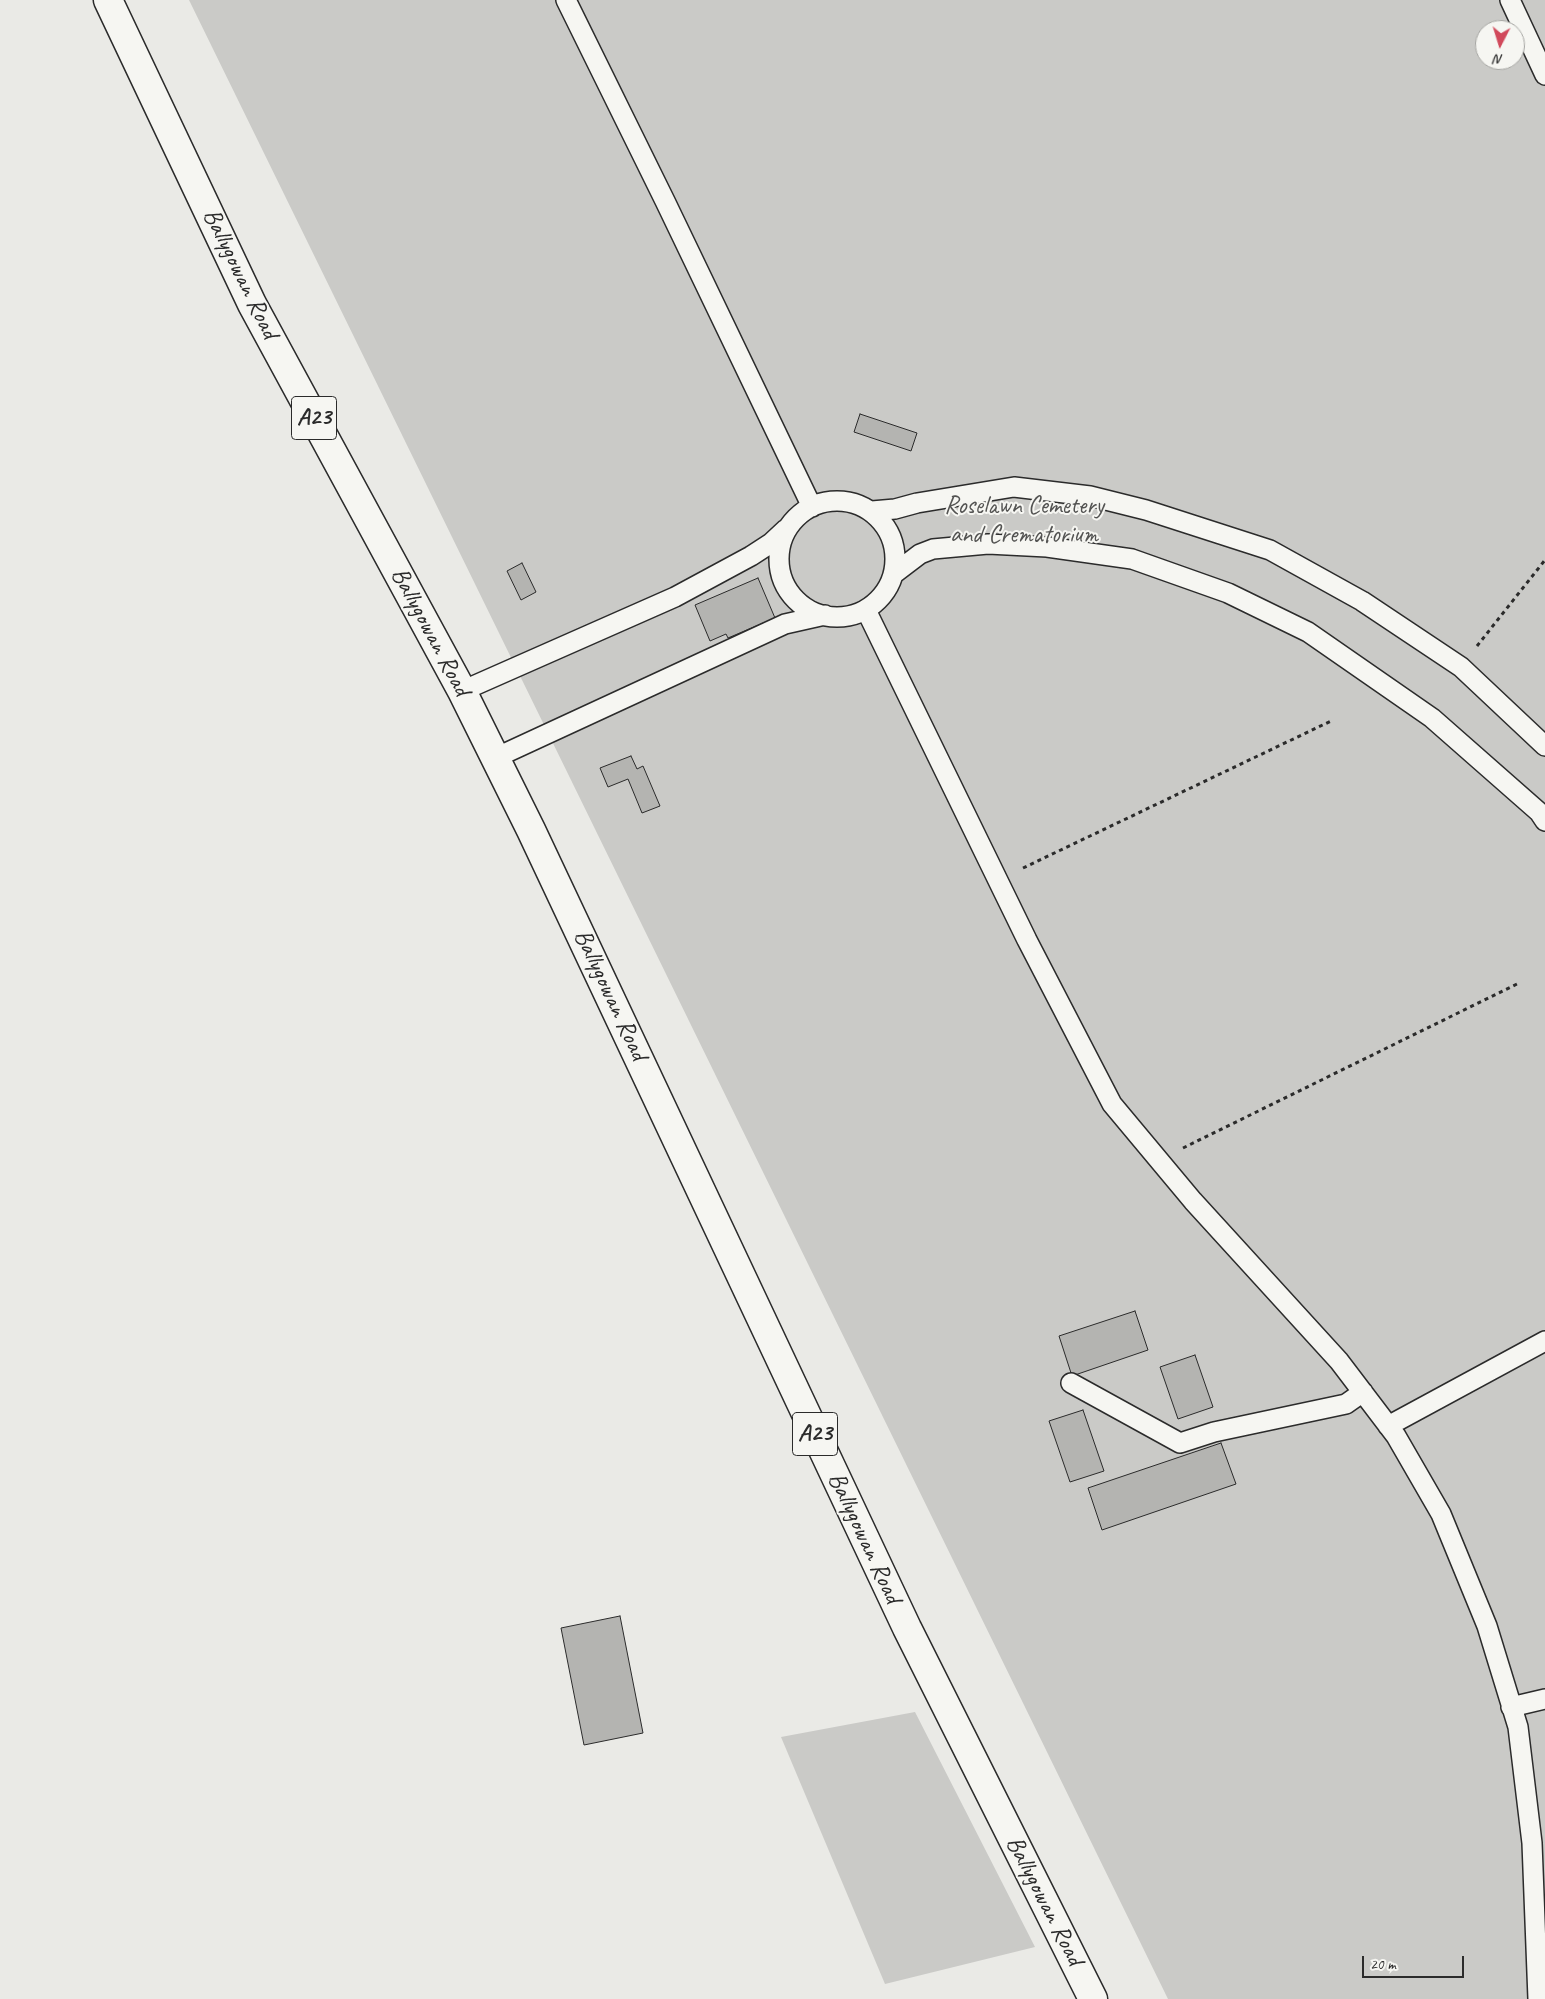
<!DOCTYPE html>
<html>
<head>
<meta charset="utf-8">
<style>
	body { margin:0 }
	#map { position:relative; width:1545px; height:1999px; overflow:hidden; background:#eaeae6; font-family:Caveat,sans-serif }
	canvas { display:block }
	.north { position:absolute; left:1475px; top:20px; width:50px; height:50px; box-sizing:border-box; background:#f6f6f2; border:1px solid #a5a5a2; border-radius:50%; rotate:185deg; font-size:14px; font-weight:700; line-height:20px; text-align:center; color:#2b2b2b }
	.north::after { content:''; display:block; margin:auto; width:18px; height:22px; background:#d1495b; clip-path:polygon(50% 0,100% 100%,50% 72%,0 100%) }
	.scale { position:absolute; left:1362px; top:1956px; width:102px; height:22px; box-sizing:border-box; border:2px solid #2b2b2b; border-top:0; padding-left:6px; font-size:15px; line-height:18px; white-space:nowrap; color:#2b2b2b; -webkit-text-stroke:4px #f6f6f2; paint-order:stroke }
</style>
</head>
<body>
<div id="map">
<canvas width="1545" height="1999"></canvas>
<div class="north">N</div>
<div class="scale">20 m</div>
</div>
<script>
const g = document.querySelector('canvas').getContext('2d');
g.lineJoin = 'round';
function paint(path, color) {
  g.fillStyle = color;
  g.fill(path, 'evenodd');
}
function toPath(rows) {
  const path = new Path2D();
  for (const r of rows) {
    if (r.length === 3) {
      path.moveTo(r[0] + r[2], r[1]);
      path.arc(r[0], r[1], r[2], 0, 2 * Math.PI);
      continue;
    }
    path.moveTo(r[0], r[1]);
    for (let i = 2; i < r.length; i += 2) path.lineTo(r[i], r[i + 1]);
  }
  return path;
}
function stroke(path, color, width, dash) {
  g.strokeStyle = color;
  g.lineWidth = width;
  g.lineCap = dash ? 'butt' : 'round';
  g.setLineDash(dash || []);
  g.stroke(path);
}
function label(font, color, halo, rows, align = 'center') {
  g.font = font + ' Caveat,sans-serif';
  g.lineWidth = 4;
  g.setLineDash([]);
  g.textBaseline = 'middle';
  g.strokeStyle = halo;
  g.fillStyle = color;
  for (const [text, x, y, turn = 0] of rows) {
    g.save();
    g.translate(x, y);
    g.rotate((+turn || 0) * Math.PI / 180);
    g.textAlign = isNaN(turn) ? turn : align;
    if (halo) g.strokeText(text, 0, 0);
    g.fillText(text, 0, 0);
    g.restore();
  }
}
paint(toPath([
	[189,0,1545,0,1545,1999,1168,1999],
	[1485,30,1515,30,1515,60,1485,60],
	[915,1712,1035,1947,885,1984,781,1737]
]), '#cacac7');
const building = toPath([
	[860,414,917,433,911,451,854,432,860,414],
	[522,563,536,592,521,600,507,571,522,563],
	[758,578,775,618,728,638,726,634,710,641,695,605,758,578],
	[631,756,637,769,643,766,660,806,642,813,628,779,608,787,600,768,631,756],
	[1135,1311,1148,1350,1072,1376,1059,1336,1135,1311],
	[1195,1355,1213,1407,1178,1419,1160,1367,1195,1355],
	[1083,1410,1104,1471,1070,1482,1049,1421,1083,1410],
	[1221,1443,1236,1484,1102,1530,1088,1488,1221,1443],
	[620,1616,643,1733,584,1745,561,1628,620,1616]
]);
paint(building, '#b4b4b1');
stroke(building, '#2b2b2b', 1);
const lane = toPath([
	[566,0,665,201,812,507],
	[1510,0,1545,75],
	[837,559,58],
	[872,511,895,509,917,503,1014,487,1090,496,1146,510,1270,550,1362,601,1461,667,1545,746],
	[895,573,920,554,933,549,988,544,1047,547,1132,559,1228,593,1308,632,1432,718,1539,812,1545,821],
	[866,610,1027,940,1112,1104,1193,1201,1339,1361,1396,1436,1441,1514,1487,1626,1518,1727,1532,1843,1538,1999],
	[462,691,675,597,751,556,771,543,786,529],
	[495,758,785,624,825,615],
	[1071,1383,1180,1443,1214,1432,1346,1404,1363,1392],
	[1388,1426,1545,1341],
	[1511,1707,1545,1699]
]);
const primary = toPath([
	[108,0,252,304,462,691,531,830,907,1628,1093,1999]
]);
stroke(lane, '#2b2b2b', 22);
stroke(primary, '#2b2b2b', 31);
stroke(toPath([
	[1477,646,1545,560],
	[1023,868,1331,721],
	[1183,1148,1519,983]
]), '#2b2b2b', 3, [4, 4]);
stroke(lane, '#f6f6f2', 19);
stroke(primary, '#f6f6f2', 28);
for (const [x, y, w] of [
	[314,418,45],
	[815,1434,45]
]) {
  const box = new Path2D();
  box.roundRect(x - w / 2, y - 21.5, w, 43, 4);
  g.fillStyle = '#f6f6f2';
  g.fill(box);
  stroke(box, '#2b2b2b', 1);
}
label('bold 24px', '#2b2b2b', null, [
	["A23",314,418],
	["A23",815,1434]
]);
label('25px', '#2b2b2b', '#f6f6f2', [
	["Ballygowan Road",240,274,64],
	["Ballygowan Road",430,632,62],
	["Ballygowan Road",610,995,65],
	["Ballygowan Road",864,1538,65],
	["Ballygowan Road",1044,1901,63]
]);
label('25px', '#535352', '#f6f6f2', [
	["Roselawn Cemetery",1024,506],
	["and Crematorium",1024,535]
]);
</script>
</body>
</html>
